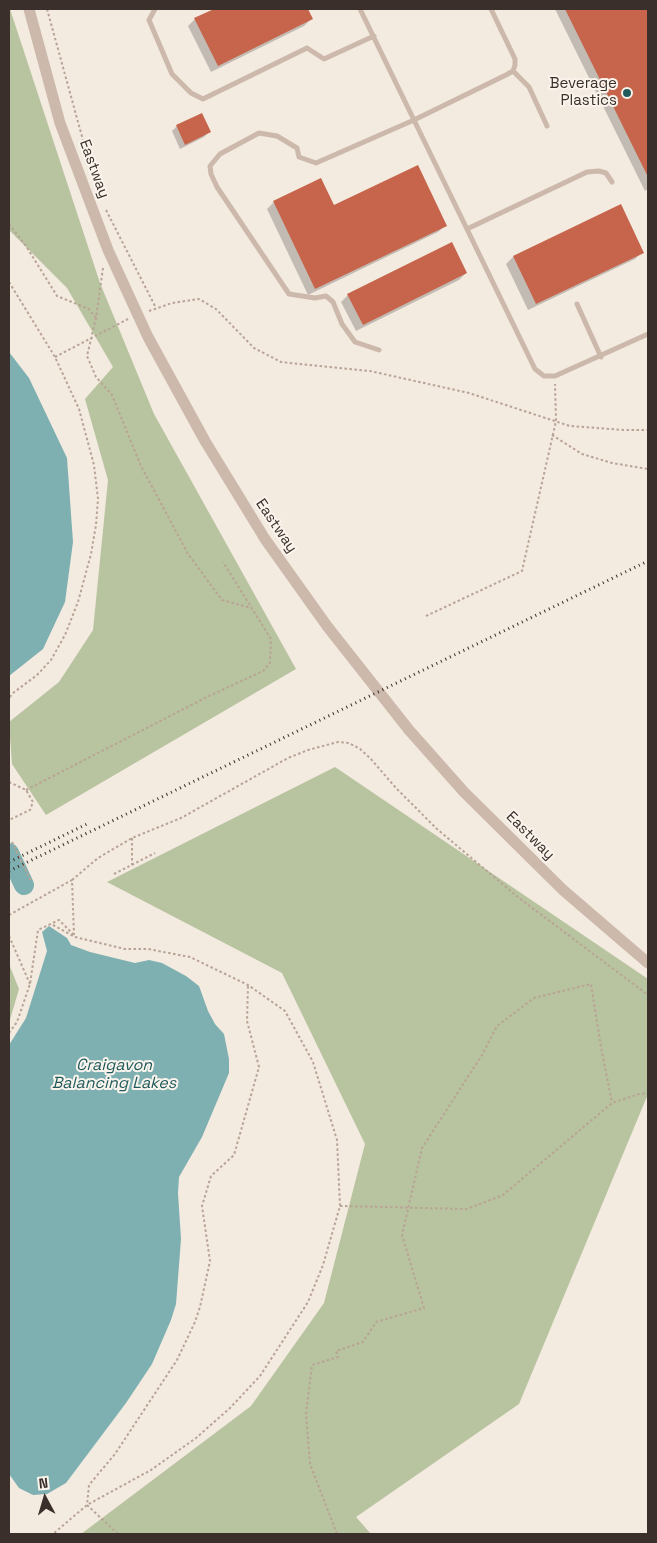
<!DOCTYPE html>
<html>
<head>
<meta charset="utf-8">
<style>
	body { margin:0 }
	#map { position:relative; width:657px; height:1543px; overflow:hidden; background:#f3eae0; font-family:"Space Grotesk",sans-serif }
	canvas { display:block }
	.frame { position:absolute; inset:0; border:10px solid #3a2f2a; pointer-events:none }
	.north { position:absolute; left:20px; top:1473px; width:50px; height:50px; -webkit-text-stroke:4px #faf4ed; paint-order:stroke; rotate:354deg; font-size:14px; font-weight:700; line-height:20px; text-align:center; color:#3a2f2a }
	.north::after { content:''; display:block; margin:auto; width:18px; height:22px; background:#3a2f2a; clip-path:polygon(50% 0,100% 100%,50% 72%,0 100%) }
</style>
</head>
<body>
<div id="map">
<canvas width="657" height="1543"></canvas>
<div class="frame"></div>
<div class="north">N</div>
</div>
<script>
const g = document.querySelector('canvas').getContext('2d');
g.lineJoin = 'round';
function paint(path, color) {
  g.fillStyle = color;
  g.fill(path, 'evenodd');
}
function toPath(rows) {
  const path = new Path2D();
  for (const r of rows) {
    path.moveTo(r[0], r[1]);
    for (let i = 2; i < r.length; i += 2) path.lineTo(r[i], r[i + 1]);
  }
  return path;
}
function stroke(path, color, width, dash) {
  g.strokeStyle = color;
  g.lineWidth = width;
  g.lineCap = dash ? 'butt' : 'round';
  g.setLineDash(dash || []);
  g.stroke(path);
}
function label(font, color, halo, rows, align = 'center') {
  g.font = font + ' "Space Grotesk",sans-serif';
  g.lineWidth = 4;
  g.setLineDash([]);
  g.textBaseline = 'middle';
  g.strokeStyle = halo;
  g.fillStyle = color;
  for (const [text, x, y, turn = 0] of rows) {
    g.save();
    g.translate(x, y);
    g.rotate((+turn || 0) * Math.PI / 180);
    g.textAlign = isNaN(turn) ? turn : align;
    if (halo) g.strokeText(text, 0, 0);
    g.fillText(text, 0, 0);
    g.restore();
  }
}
paint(toPath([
	[9,9,10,9,100,283,154,414,296,669,46,815,12,764,9,722,59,682,93,630,108,480,85,399,113,367,67,288,9,230],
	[335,767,648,979,648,1094,519,1404,356,1517,371,1534,81,1534,251,1406,324,1303,365,1144,282,973,107,882],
	[9,964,19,989,9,1023]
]), '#b8c39f');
paint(toPath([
	[9,352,29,378,67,458,73,542,65,602,43,649,9,676],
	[49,926,67,938,71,945,90,952,135,963,149,960,162,963,186,976,199,986,208,1011,215,1024,224,1034,229,1059,229,1073,202,1137,179,1177,178,1193,181,1239,176,1304,171,1320,152,1364,126,1403,66,1483,47,1494,33,1495,19,1488,9,1474,9,1045,26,1018,47,951,42,932]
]), '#7eb0b1');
paint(toPath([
	[217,9,306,9,311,19,304,26,211,72,188,26,195,19],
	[555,9,648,9,648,189,645,191],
	[177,126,209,132,204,137,180,149,172,131],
	[274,202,445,226,438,232,308,295,267,209],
	[620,206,642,252,635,259,528,310,506,264,513,257],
	[466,273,459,280,356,331,341,302,348,295]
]), '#0003');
stroke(toPath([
	[9,853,24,885]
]), '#7eb0b1', 20);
paint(toPath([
	[214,9,308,9,313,19,218,66,194,18],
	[565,9,648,9,648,177],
	[202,113,211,132,185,145,176,125],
	[418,165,447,226,315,289,273,201,321,178,334,205],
	[621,204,644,253,536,304,513,256],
	[452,242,467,273,363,325,347,294]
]), '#c6654b');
stroke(toPath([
	[47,9,92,173],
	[106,210,156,308],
	[9,224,26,246,57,296,89,309,96,318],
	[103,268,96,318,87,356,96,377,112,395,141,466,188,554,222,600,251,608],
	[9,282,55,357,79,409,94,465,98,499,96,525,91,554,78,602,65,635,51,660,37,675,13,693,9,698],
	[149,311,172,303,199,299,216,309,254,348,281,362,370,371,469,393,570,426,624,430,648,430],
	[55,357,128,319],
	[552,435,582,454,612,463,648,469],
	[426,616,522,571,556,421,555,384],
	[9,782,26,790,33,802,30,810,9,820],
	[26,790,207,697,263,671,270,663,271,639,223,562],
	[132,838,132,865],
	[12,842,31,881],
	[114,874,155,853],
	[72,880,98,858,132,838,181,818,288,758,308,750,338,742,349,743,360,749,370,758,396,788,437,829,519,898,648,995],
	[9,915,72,880,74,935],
	[53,925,75,937,125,949,148,949,190,957,248,985,285,1011,313,1062,337,1140,340,1206,323,1265,308,1302,260,1376,230,1408,196,1438,151,1470,87,1505,53,1534],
	[9,936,30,984],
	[9,1033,17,1022,30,984,38,930,59,920,74,935],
	[340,1206,467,1209,503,1195,612,1103,639,1094,648,1093],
	[118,1534,87,1505,89,1485,115,1454,177,1360,195,1322,200,1307,210,1261,202,1206,211,1176,234,1155,259,1067,247,1021,248,985],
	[337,1534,310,1464,306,1414,312,1365,338,1357,336,1351,363,1342,376,1322,424,1308,402,1235,422,1148,482,1055,497,1026,534,998,591,984,601,1047,612,1103]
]), '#b8a395', 2, [2.5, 2.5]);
stroke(toPath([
	[155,9,149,20,172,74,191,93,203,99,307,48,324,59,374,36],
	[360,9,535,369,544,376,555,376,648,334],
	[513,71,529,87,547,126],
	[467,229,587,172,599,171,606,173,612,182],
	[577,304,601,357],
	[379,350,355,342,342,324,333,302,326,296,315,298,289,294,217,187,211,174,210,166,220,154,259,133,277,136,297,148,299,157,316,163,414,120,506,75,513,71,515,65,515,59,491,9]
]), '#ccb9ab', 5);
stroke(toPath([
	[29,9,60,123,108,250,148,337,205,441,265,539,327,626,409,730,464,792,563,890,648,963]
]), '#ccb9ab', 11);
stroke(toPath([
	[9,862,89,823],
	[9,871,648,561]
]), '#3a2f2a', 3, [1, 4]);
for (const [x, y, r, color] of [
	[627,93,5,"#1f5a5c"]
]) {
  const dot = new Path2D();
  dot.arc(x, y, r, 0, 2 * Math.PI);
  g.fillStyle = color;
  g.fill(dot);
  stroke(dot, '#faf4ed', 2);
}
label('15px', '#3a2f2a', '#faf4ed', [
	["Beverage",617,84],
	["Plastics",617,101]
], 'right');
label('15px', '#3a2f2a', '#faf4ed', [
	["Eastway",94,169,70],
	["Eastway",276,526,56],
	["Eastway",530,836,45]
]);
label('italic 16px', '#1f5a5c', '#faf4ed', [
	["Craigavon",114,1066],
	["Balancing Lakes",114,1084]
]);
</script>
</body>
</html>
